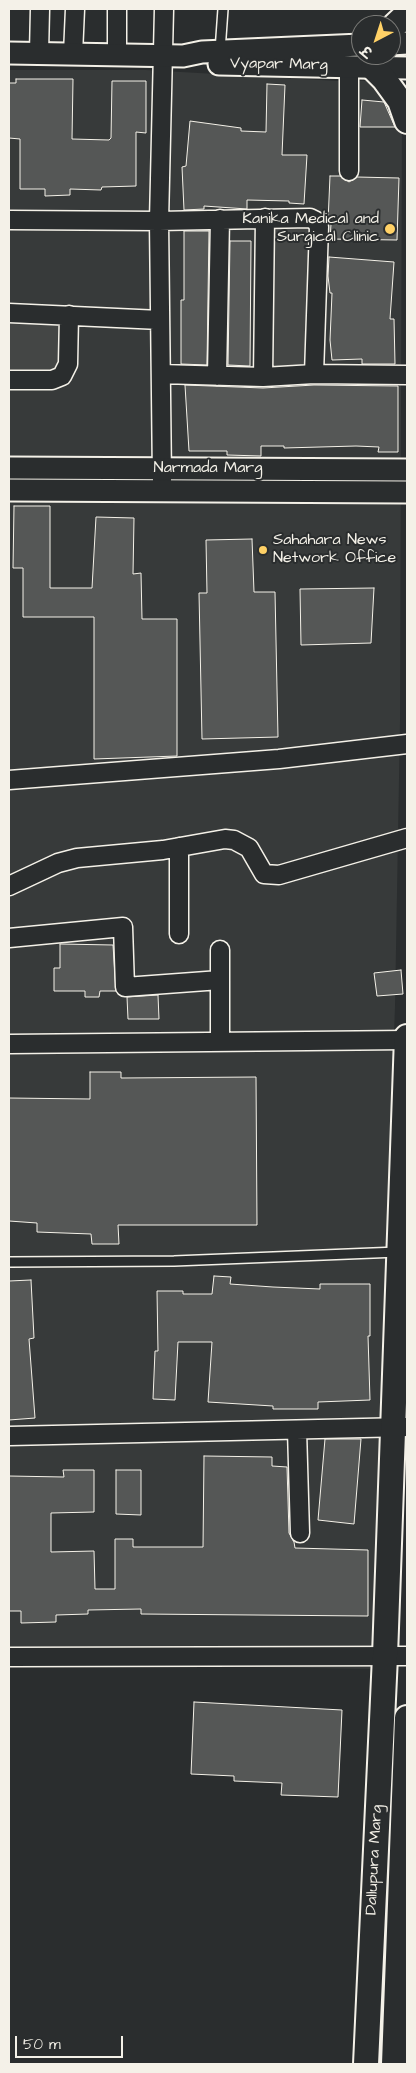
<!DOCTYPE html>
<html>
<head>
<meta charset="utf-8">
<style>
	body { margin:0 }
	#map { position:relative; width:416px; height:2073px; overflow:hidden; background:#2a2d2e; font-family:"Architects Daughter","Playpen Sans Deva",sans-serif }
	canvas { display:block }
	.frame { position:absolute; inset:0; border:10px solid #f4f1e8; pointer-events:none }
	.north { position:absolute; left:351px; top:15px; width:50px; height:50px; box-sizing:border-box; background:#2a2d2e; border:1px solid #7b7b78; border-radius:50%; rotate:220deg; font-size:14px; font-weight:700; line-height:20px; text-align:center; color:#f4f1e8 }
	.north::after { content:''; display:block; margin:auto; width:18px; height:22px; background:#ffd166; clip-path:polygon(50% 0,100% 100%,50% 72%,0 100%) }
	.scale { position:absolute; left:15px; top:2036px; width:108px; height:22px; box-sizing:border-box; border:2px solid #f4f1e8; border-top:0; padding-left:6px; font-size:15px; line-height:18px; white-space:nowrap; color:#f4f1e8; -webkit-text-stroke:4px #2a2d2e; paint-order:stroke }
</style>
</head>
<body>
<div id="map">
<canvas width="416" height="2073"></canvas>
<div class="frame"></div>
<div class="north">उ</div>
<div class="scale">50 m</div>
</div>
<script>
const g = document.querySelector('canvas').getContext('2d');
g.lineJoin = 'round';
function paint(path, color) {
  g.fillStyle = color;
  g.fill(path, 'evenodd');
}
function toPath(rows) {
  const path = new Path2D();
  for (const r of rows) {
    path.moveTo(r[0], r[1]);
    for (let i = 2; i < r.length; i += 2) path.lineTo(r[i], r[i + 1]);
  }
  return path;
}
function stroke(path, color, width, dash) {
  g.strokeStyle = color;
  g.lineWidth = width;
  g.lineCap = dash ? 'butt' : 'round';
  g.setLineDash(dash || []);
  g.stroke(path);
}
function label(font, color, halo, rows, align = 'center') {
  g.font = font + ' "Architects Daughter",sans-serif';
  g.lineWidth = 4;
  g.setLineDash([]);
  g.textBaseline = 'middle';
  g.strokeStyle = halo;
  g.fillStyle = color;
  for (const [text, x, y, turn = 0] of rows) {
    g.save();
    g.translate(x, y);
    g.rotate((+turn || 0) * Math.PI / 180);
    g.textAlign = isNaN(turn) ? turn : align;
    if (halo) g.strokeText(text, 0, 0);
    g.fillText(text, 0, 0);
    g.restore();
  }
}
paint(toPath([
	[9,70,146,70,338,81,376,81,402,107,400,722,395,1006,372,1669,9,1663]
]), '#373a3a');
paint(toPath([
	[269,227,312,227,313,370,269,370],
	[9,320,63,321,62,372,9,371]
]), '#444645');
const building = toPath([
	[16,79,73,79,72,139,109,140,111,138,112,81,146,81,146,133,136,132,136,186,102,187,101,190,70,189,70,195,45,196,45,189,20,189,20,139,9,138,9,83,16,83,16,79],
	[267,84,285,85,282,155,307,155,304,204,289,203,289,201,247,200,247,209,204,206,204,209,184,210,182,167,186,166,190,121,241,128,241,131,266,132,267,84],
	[362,100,384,102,395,127,360,127,362,100],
	[330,176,340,176,349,182,357,177,399,178,397,240,330,239,331,224,328,222,330,176],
	[184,231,209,231,207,365,181,364,181,300,184,300,184,231],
	[230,241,251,241,250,366,228,365,230,241],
	[329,257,394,262,390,319,394,319,395,364,362,364,362,359,332,360,330,340,332,293,330,293,328,276,329,257],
	[185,385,263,388,314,385,398,386,398,452,378,452,379,447,356,446,284,448,284,446,261,446,261,456,227,455,227,451,189,451,185,385],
	[14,506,50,506,50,588,92,588,96,517,134,518,133,574,141,573,142,619,177,619,177,756,94,759,94,617,23,617,23,568,13,568,14,506],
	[252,539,254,592,275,592,278,737,202,739,199,593,207,593,206,540,252,539],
	[374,588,371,643,301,645,300,589,374,588],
	[60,944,113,945,116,991,100,991,99,997,85,997,85,991,54,991,54,968,60,968,60,944],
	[401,970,403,994,377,996,374,973,401,970],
	[158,995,159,1019,128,1019,127,997,158,995],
	[90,1072,121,1072,121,1078,256,1077,257,1225,118,1225,119,1244,92,1244,91,1234,37,1232,37,1223,9,1221,9,1098,90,1099,90,1072],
	[214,1276,231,1277,230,1284,273,1287,320,1289,320,1284,370,1284,370,1336,368,1336,370,1400,318,1402,318,1409,273,1409,273,1406,208,1402,212,1342,178,1342,175,1400,153,1399,155,1351,158,1351,157,1291,183,1291,183,1294,212,1294,214,1276],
	[31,1280,34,1338,29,1339,35,1418,9,1420,9,1281,31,1280],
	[325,1439,361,1439,354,1524,318,1520,325,1439],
	[204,1456,272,1457,272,1466,287,1467,289,1533,294,1542,295,1548,368,1550,368,1616,141,1614,141,1609,88,1610,88,1614,56,1615,56,1622,21,1623,21,1611,9,1611,9,1476,64,1477,63,1470,94,1470,94,1512,51,1513,51,1552,94,1551,95,1589,115,1589,115,1539,133,1539,133,1547,203,1547,204,1456],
	[116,1470,141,1470,141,1515,116,1514,116,1470],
	[194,1702,342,1710,338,1797,281,1795,282,1783,234,1781,234,1776,191,1774,194,1702]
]);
paint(building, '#555756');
stroke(building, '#f4f1e8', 1);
const service = toPath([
	[220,51,223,9],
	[9,1262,174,1261,398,1252]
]);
const minor = toPath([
	[39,53,40,9],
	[73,54,75,9],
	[117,54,117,9],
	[349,67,349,171],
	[9,220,159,221,310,218,316,221,319,227,314,374],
	[9,313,160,320],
	[161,374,263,377,314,374,407,375],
	[217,376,220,219],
	[263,377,265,218],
	[9,380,52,380,62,376,68,364,69,315],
	[162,481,159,221,164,9],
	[9,780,279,759,407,744],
	[9,886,58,863,77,858,163,850,225,839,234,840,249,848,264,874,279,875,407,838],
	[179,934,179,847],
	[9,938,123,927,125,987,220,980],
	[220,950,220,1042],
	[9,1044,407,1040],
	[297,1430,300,1533],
	[9,1436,407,1427],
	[9,1657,407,1656]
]);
const tertiary = toPath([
	[391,44,407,43],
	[9,53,183,56,202,52,361,45],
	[219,64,407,68],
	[9,468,407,470],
	[9,490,407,492]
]);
const secondary = toPath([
	[391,29,407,14],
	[373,68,384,79,400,101,407,121],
	[366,2064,385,1656,407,1037],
	[394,2064,407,1718]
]);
stroke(service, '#f4f1e8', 12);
stroke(minor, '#f4f1e8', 21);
stroke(tertiary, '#f4f1e8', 25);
stroke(secondary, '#f4f1e8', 28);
stroke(service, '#2a2d2e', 9);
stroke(minor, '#2a2d2e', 18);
stroke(tertiary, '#2a2d2e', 21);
stroke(secondary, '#2a2d2e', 24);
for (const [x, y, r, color] of [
	[390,229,6,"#ffd166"],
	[263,550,5,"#ffd166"]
]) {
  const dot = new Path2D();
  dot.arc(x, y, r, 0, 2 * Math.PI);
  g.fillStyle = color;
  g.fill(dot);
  stroke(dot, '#2a2d2e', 2);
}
label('16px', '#f4f1e8', '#2a2d2e', [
	["Vyapar Marg",279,65,1],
	["Narmada Marg",208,469],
	["Dallupura Marg",375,1860,-87]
]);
label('16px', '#f4f1e8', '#2a2d2e', [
	["Kanika Medical and",379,220],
	["Surgical Clinic",379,238],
	["Sahahara News",273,541,"left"],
	["Network Office",273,559,"left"]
], 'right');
</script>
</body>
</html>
